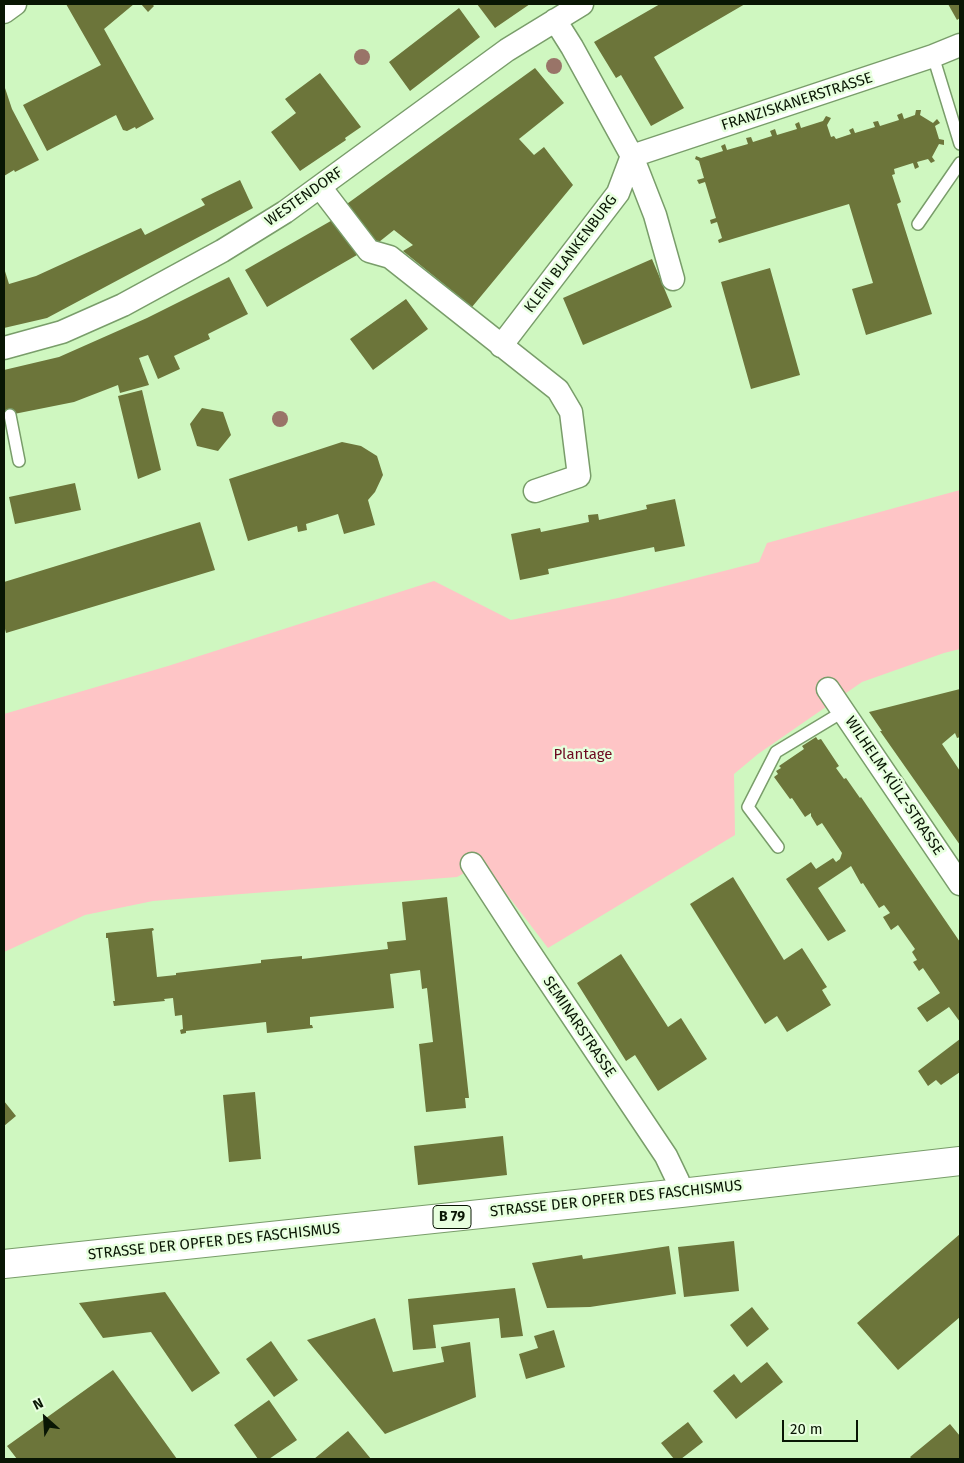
<!DOCTYPE html>
<html>
<head>
<meta charset="utf-8">
<style>
	body { margin:0 }
	#map { position:relative; width:964px; height:1463px; overflow:hidden; background:#cff7c0; font-family:"Fira Sans",sans-serif }
	canvas { display:block }
	.frame { position:absolute; inset:0; border:5px solid #091604; pointer-events:none }
	.north { position:absolute; left:20px; top:1393px; width:50px; height:50px; -webkit-text-stroke:4px #e7ffde; paint-order:stroke; rotate:334deg; font-size:14px; font-weight:700; line-height:20px; text-align:center; color:#091604 }
	.north::after { content:''; display:block; margin:auto; width:18px; height:22px; background:#091604; clip-path:polygon(50% 0,100% 100%,50% 72%,0 100%) }
	.scale { position:absolute; left:782px; top:1420px; width:76px; height:22px; box-sizing:border-box; border:2px solid #091604; border-top:0; padding-left:6px; font-size:15px; line-height:18px; white-space:nowrap; color:#091604; -webkit-text-stroke:4px #e7ffde; paint-order:stroke }
</style>
</head>
<body>
<div id="map">
<canvas width="964" height="1463"></canvas>
<div class="frame"></div>
<div class="north">N</div>
<div class="scale">20 m</div>
</div>
<script>
const g = document.querySelector('canvas').getContext('2d');
g.lineJoin = 'round';
function paint(path, color) {
  g.fillStyle = color;
  g.fill(path, 'evenodd');
}
function toPath(rows) {
  const path = new Path2D();
  for (const r of rows) {
    path.moveTo(r[0], r[1]);
    for (let i = 2; i < r.length; i += 2) path.lineTo(r[i], r[i + 1]);
  }
  return path;
}
function stroke(path, color, width, dash) {
  g.strokeStyle = color;
  g.lineWidth = width;
  g.lineCap = dash ? 'butt' : 'round';
  g.setLineDash(dash || []);
  g.stroke(path);
}
function label(font, color, halo, rows, align = 'center') {
  g.font = font + ' "Fira Sans",sans-serif';
  g.lineWidth = 5;
  g.setLineDash([]);
  g.textBaseline = 'middle';
  g.strokeStyle = halo;
  g.fillStyle = color;
  for (const [text, x, y, turn = 0] of rows) {
    g.save();
    g.translate(x, y);
    g.rotate((+turn || 0) * Math.PI / 180);
    g.textAlign = isNaN(turn) ? turn : align;
    if (halo) g.strokeText(text, 0, 0);
    g.fillText(text, 0, 0);
    g.restore();
  }
}
paint(toPath([
	[960,490,960,649,944,653,862,682,758,754,734,774,735,835,548,948,483,863,457,877,153,901,85,915,4,952,4,714,168,666,434,581,511,620,618,598,759,562,767,543]
]), '#fec5c6');
paint(toPath([
	[66,4,134,4,104,29,154,119,136,129,135,127,127,131,123,130,116,115,47,151,23,105,101,65],
	[141,4,152,4,154,6,148,12],
	[477,4,530,4,495,28],
	[660,4,745,4,654,57,684,108,651,126,621,75,616,78,594,42],
	[948,4,960,4,960,18,957,20],
	[459,8,480,37,410,91,389,62],
	[535,68,564,103,519,139,534,155,544,147,573,185,472,307,403,251,413,245,394,230,374,246,344,206],
	[320,73,361,127,345,138,346,140,300,171,271,132,296,113,285,99],
	[4,85,12,109,39,160,15,172,14,170,4,176],
	[916,110,921,110,920,115,933,123,937,119,940,123,935,126,939,139,944,140,944,145,939,144,932,157,935,161,931,163,928,159,917,162,919,167,915,169,913,163,894,169,895,174,892,175,901,202,897,204,932,314,866,335,852,289,873,283,849,204,719,243,718,240,722,238,717,222,711,224,710,220,716,218,705,182,699,184,697,180,704,178,699,161,695,159,696,156,701,158,723,151,721,146,725,144,727,150,748,144,746,138,751,137,753,142,772,136,770,131,775,129,777,135,797,129,795,124,799,122,801,128,823,121,826,116,831,118,827,125,831,137,834,136,836,139,851,134,849,130,853,128,855,133,875,127,873,122,878,121,880,126,899,120,897,115,902,113,904,119,915,115],
	[240,180,253,208,47,318,4,328,4,268,9,284,36,276,141,228,145,235,205,205,201,199],
	[336,218,357,255,267,307,245,270],
	[652,259,672,307,583,345,563,298],
	[770,268,800,375,751,389,721,282],
	[229,277,248,314,208,334,210,339,174,356,180,369,158,379,148,355,139,358,149,385,120,393,118,385,74,402,4,416,4,370,59,357,147,318],
	[406,299,428,329,373,370,350,339],
	[142,390,161,470,138,479,118,396],
	[202,408,223,412,231,435,218,451,197,446,190,424],
	[342,442,361,446,377,456,383,475,375,492,368,500,375,525,344,534,338,514,306,524,307,530,298,532,297,526,248,541,229,479],
	[75,483,81,510,15,524,9,497],
	[675,499,685,546,655,552,654,547,548,569,549,574,520,580,511,534,540,528,541,532,589,522,588,515,598,514,599,520,647,509,646,505],
	[200,522,215,570,6,633,4,625,4,582],
	[960,689,960,737,957,738,955,733,942,744,960,771,960,845,880,731,882,731,869,712],
	[816,737,818,740,821,739,839,766,836,768,844,779,846,778,860,798,861,797,960,942,960,1022,949,1007,927,1022,917,1008,940,993,923,968,919,971,913,962,917,960,912,952,915,949,898,925,891,930,883,917,890,913,884,905,879,908,863,883,861,884,851,866,818,888,846,931,828,941,786,879,811,862,816,869,833,858,836,862,840,859,842,853,822,823,817,826,811,816,811,813,805,817,792,798,790,799,774,777,778,774,776,771,781,768,779,766,804,749,802,746],
	[733,877,784,960,802,948,827,987,822,990,831,1005,787,1032,777,1016,765,1024,690,904],
	[447,897,469,1098,465,1098,466,1108,426,1112,419,1044,433,1042,427,988,422,989,420,970,390,974,394,1008,310,1017,310,1025,312,1025,313,1028,267,1033,266,1022,186,1031,186,1033,181,1034,180,1030,183,1029,182,1015,175,1016,173,998,164,999,165,1001,114,1006,113,1001,115,1001,108,938,106,938,106,933,153,928,154,930,152,931,157,977,176,975,176,973,261,963,261,960,302,956,302,959,388,949,387,942,406,940,402,902],
	[621,954,668,1027,681,1018,707,1059,658,1091,635,1055,626,1061,577,983],
	[960,1039,960,1072,941,1085,936,1080,928,1086,918,1071],
	[255,1092,261,1159,229,1162,223,1095],
	[4,1101,16,1116,4,1126],
	[503,1136,507,1175,418,1185,414,1146],
	[960,1234,960,1317,898,1370,857,1323],
	[734,1241,739,1291,684,1297,678,1247],
	[669,1246,676,1294,590,1307,547,1308,532,1263,582,1255,583,1259],
	[515,1288,523,1336,501,1338,499,1318,433,1325,436,1348,413,1350,408,1299],
	[165,1292,220,1373,192,1392,151,1332,103,1338,79,1303],
	[752,1307,769,1329,747,1347,730,1325],
	[375,1318,393,1372,444,1362,441,1347,470,1342,476,1397,385,1434,307,1340],
	[554,1330,565,1367,526,1379,519,1354,538,1348,534,1336],
	[271,1341,298,1380,274,1397,246,1359],
	[767,1362,783,1382,736,1419,713,1391,734,1374,741,1383],
	[113,1370,177,1459,17,1459,7,1446],
	[269,1400,297,1440,269,1459,258,1459,234,1425],
	[688,1422,703,1442,681,1459,674,1459,661,1443],
	[950,1424,960,1436,960,1459,912,1459,910,1457],
	[348,1431,371,1459,314,1459]
]), '#6c753a');
const lane = toPath([
	[933,56,960,144],
	[918,224,960,163],
	[10,415,19,461],
	[778,847,748,807,776,752,844,711]
]);
const street = toPath([
	[4,12,15,4],
	[555,20,572,47,632,156,655,215,673,279],
	[632,156,933,56,960,45],
	[320,187,369,251,390,257,558,390,571,412,579,476,535,491],
	[501,346,618,193,632,156],
	[4,348,62,332,123,305,222,251,285,212,507,50,582,4],
	[828,689,960,884],
	[472,864,524,944,666,1156,678,1181,681,1193]
]);
const primary = toPath([
	[4,1264,681,1193,960,1161]
]);
stroke(lane, '#799d6a', 14);
stroke(street, '#799d6a', 25);
stroke(primary, '#799d6a', 30);
stroke(lane, '#fff', 11);
stroke(street, '#fff', 22);
stroke(primary, '#fff', 28);
g.fillStyle = '#997468';
for (const [x, y] of [
	[362,57],
	[554,66],
	[280,419]
]) {
  g.beginPath();
  g.arc(x, y, 8, 0, 2 * Math.PI);
  g.fill();
}
for (const [x, y, w] of [
	[452,1217,38]
]) {
  const box = new Path2D();
  box.roundRect(x - w / 2, y - 11.5, w, 23, 4);
  g.fillStyle = '#e7ffde';
  g.fill(box);
  stroke(box, '#091604', 1);
}
label('bold 14px', '#091604', null, [
	["B 79",452,1217]
]);
label('15px', '#091604', '#e7ffde', [
	["FRANZISKANERSTRASSE",797,102,-18],
	["WESTENDORF",304,197,-35],
	["KLEIN BLANKENBURG",571,254,-53],
	["WILHELM-KÜLZ-STRASSE",894,786,56],
	["SEMINARSTRASSE",579,1027,56],
	["STRASSE DER OPFER DES FASCHISMUS",616,1199,-6],
	["STRASSE DER OPFER DES FASCHISMUS",214,1242,-6]
]);
label('15px', '#6d0920', '#e7ffde', [
	["Plantage",583,755]
]);
</script>
</body>
</html>
